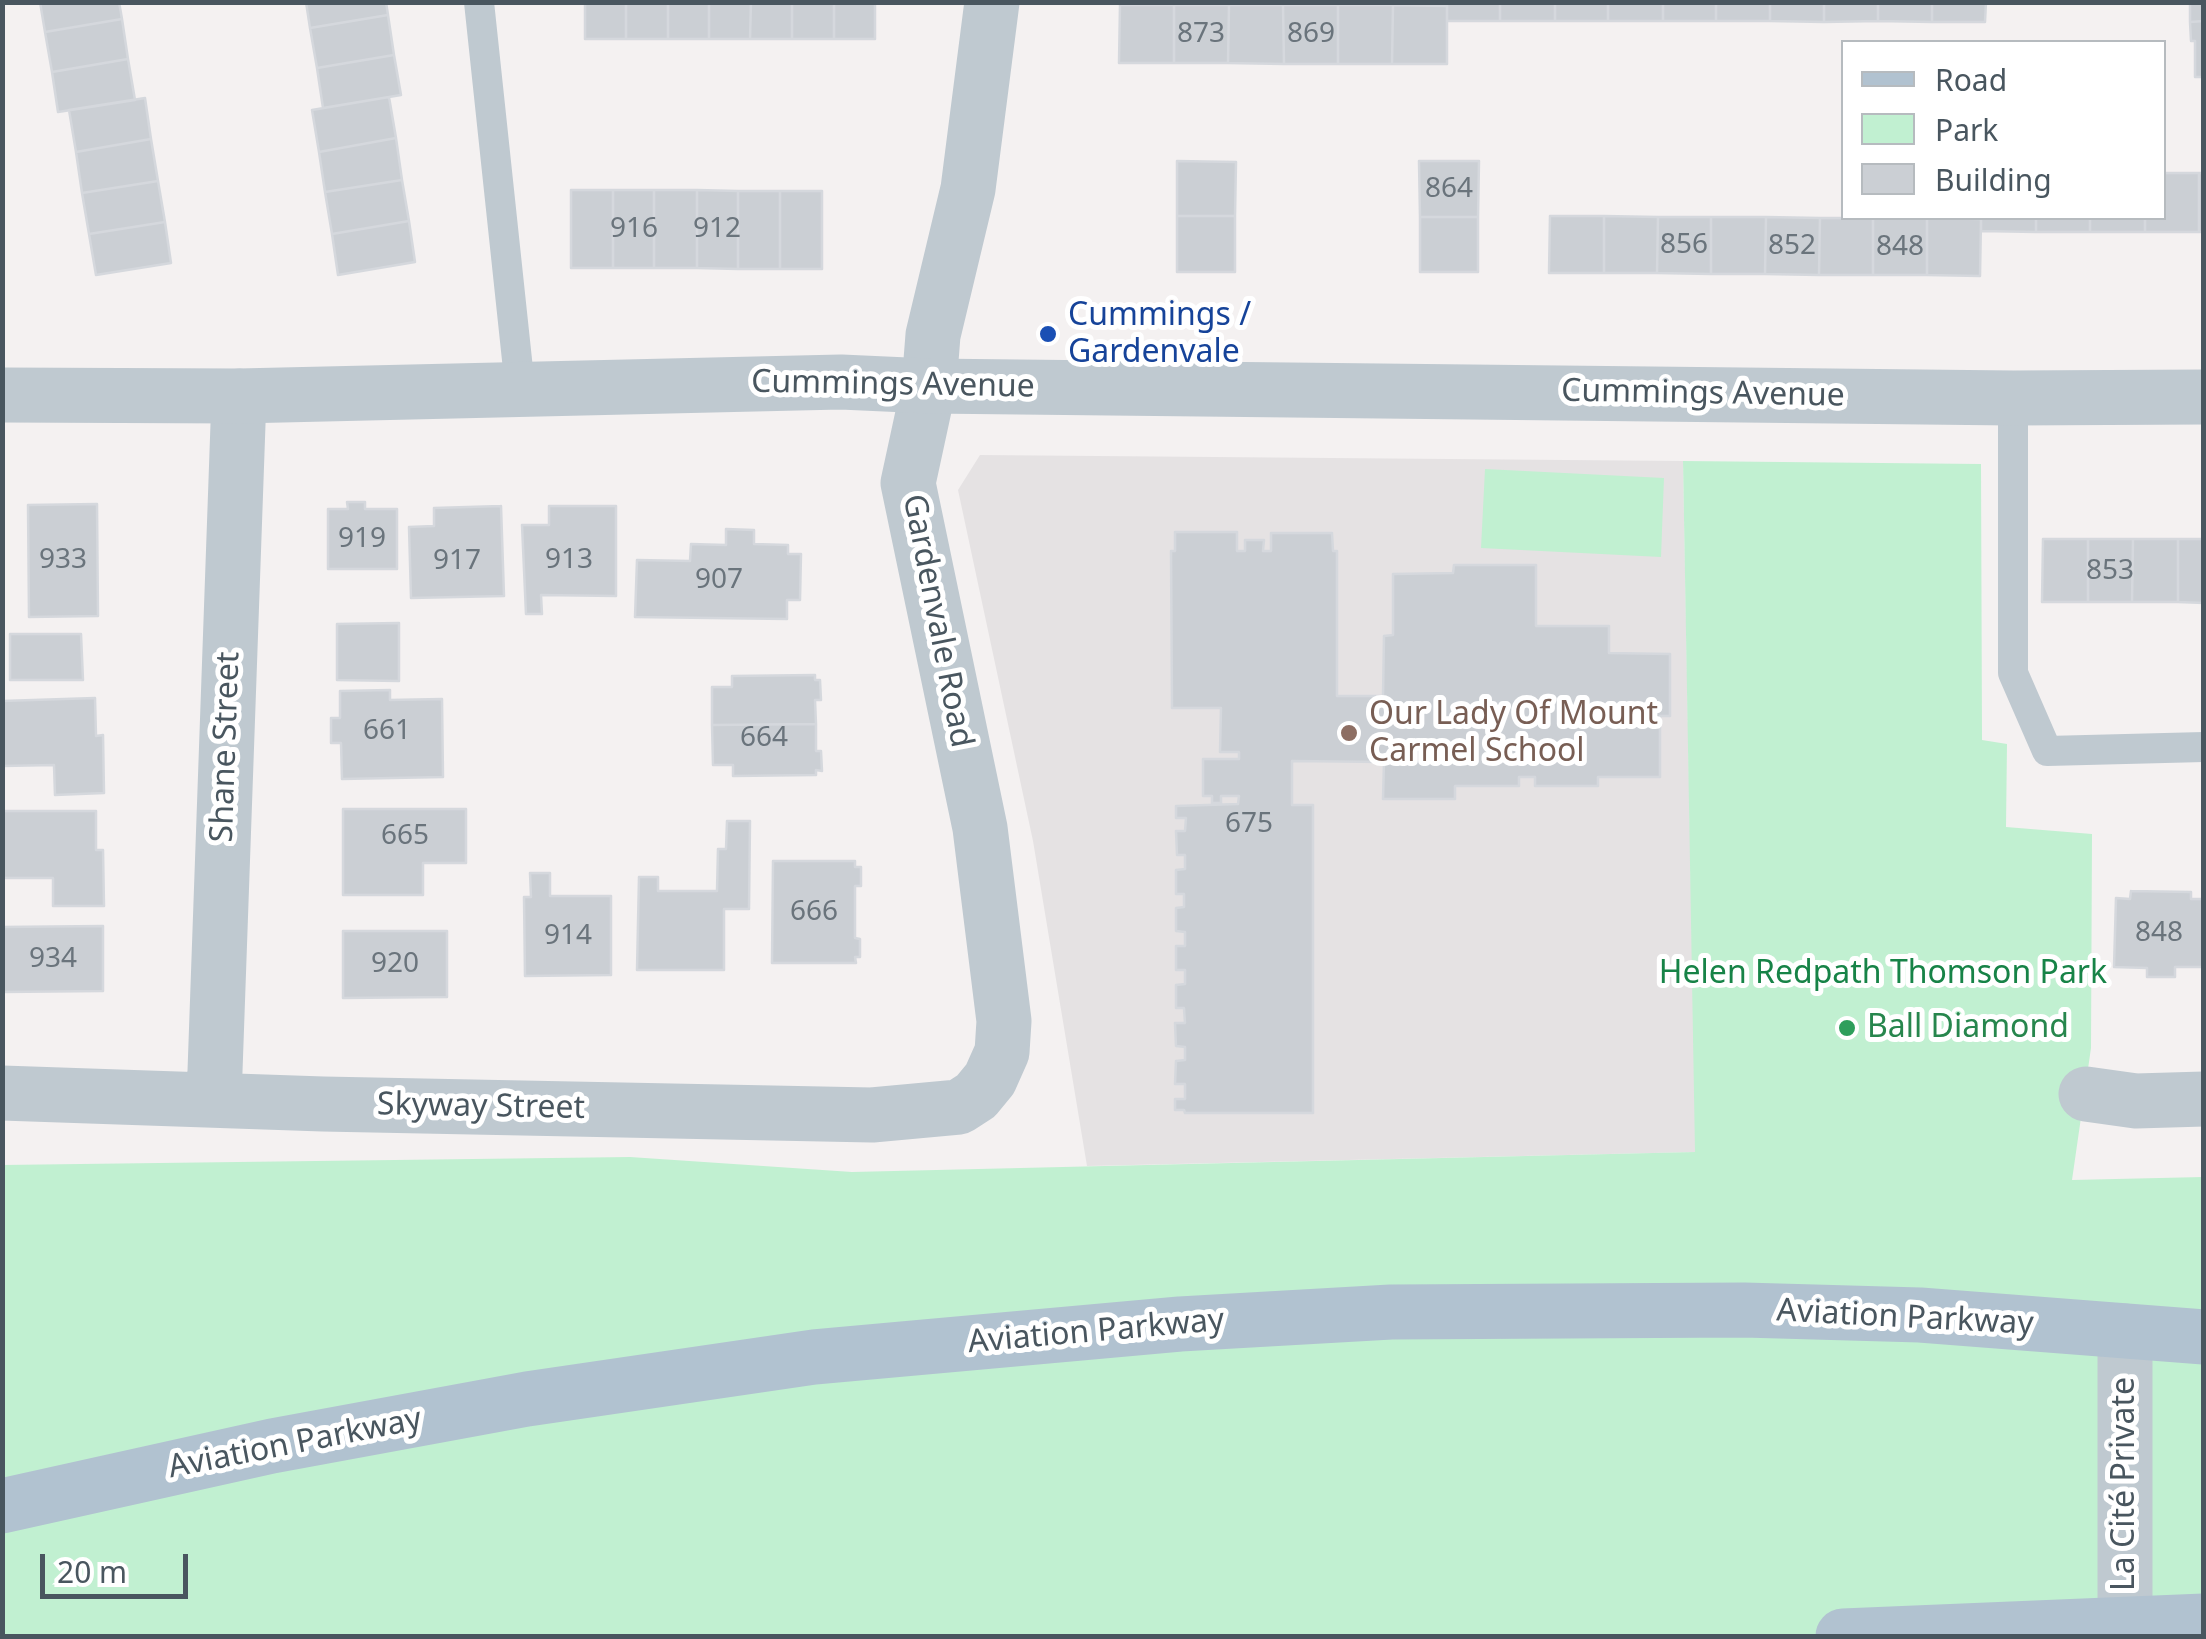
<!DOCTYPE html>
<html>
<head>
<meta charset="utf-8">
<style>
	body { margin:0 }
	#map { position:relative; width:2206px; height:1639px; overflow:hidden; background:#f4f1f1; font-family:"Noto Sans",sans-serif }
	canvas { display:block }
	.frame { position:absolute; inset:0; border:5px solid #49565f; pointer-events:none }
	.legend { position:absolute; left:1841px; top:40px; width:325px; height:180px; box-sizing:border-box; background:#fff; border:2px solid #b6bbbf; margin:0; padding:12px 18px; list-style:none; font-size:30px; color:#49565f }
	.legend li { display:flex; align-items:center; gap:20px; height:50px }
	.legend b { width:50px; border:2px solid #b6bbbf }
	.scale { position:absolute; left:40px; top:1554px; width:148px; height:45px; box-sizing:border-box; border:5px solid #49565f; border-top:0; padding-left:12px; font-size:30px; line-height:35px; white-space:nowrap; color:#49565f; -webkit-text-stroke:8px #fff; paint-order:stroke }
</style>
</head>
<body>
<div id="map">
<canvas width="2206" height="1639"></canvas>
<div class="frame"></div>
<ul class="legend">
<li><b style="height:12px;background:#b1c2d0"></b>Road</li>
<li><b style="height:28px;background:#c1f0d1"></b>Park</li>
<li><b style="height:28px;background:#cbcfd4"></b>Building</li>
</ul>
<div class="scale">20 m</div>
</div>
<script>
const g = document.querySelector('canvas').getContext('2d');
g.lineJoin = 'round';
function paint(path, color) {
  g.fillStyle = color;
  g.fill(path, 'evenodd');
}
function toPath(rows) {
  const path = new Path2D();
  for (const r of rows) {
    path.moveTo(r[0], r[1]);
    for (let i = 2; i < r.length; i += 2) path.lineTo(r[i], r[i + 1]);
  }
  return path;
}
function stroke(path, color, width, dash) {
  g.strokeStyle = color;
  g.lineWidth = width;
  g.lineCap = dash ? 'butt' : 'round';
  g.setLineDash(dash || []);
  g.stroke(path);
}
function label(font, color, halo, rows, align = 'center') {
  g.font = font + ' "Noto Sans",sans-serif';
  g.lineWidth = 10;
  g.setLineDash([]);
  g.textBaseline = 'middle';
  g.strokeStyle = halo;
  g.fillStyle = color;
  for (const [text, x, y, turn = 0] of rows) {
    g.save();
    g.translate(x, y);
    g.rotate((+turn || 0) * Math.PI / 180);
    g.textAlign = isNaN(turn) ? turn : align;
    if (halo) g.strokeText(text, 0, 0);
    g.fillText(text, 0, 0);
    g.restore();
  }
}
paint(toPath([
	[980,455,1683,461,1696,1152,1087,1166,1033,841,958,490]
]), '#e5e2e3');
paint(toPath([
	[1683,461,1981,464,1982,740,2007,744,2006,827,2092,834,2091,1048,2072,1180,2203,1177,2203,1636,3,1636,2,1165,630,1157,852,1172,1695,1152],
	[1485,469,1664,478,1661,557,1481,548]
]), '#c1f0d1');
const building = toPath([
	[40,2,119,2,122,19,45,32,40,2],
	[306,2,386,2,388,15,310,28,306,2],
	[585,2,626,2,626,39,585,39,585,2],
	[626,2,668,2,668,39,626,39,626,2],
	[668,2,709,2,709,39,668,39,668,2],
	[709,2,751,2,750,39,709,39,709,2],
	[751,2,792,2,792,39,750,39,751,2],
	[792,2,834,2,834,39,792,39,792,2],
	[834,2,875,2,875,39,834,39,834,2],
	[1447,2,1500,2,1500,21,1447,21,1447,2],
	[1500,2,1555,2,1555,21,1500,21,1500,2],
	[1555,2,1608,2,1608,21,1555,21,1555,2],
	[1608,2,1663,2,1663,21,1608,21,1608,2],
	[1663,2,1716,2,1716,21,1663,21,1663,2],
	[1716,2,1770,2,1770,21,1716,21,1716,2],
	[1770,2,1824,2,1824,22,1770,21,1770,2],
	[1824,2,1878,2,1878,21,1824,22,1824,2],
	[1878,2,1932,2,1932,22,1878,21,1878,2],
	[1932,2,1986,2,1985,22,1932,22,1932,2],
	[2190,2,2204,2,2204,21,2190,22,2190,2],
	[1120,5,1174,5,1174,63,1119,63,1120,5],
	[1174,5,1229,5,1228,63,1174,63,1174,5],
	[1229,5,1283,5,1284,64,1228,63,1229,5],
	[1283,5,1338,5,1338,64,1284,64,1283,5],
	[1338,5,1393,5,1392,64,1338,64,1338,5],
	[1393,5,1447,6,1447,64,1392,64,1393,5],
	[388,15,394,55,317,68,310,28,388,15],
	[122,19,128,59,52,72,45,32,122,19],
	[2204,21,2204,77,2195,77,2195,41,2191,41,2190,22,2204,21],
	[394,55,401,95,323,108,317,68,394,55],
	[128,59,135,100,58,112,52,72,128,59],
	[389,97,396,138,319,152,312,110,389,97],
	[145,98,151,139,76,152,69,110,145,98],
	[396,138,402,180,325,192,319,152,396,138],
	[151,139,158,181,82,193,76,152,151,139],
	[1177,161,1236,162,1235,216,1177,216,1177,161],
	[1419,161,1479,161,1478,217,1420,217,1419,161],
	[2164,173,2199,173,2199,232,2145,232,2145,218,2164,218,2164,173],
	[2199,173,2204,173,2204,232,2199,232,2199,173],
	[402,180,409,221,332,234,325,192,402,180],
	[158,181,165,222,89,234,82,193,158,181],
	[571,190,613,190,613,268,571,268,571,190],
	[613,190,654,190,654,268,613,268,613,190],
	[654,190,697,190,697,268,654,268,654,190],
	[697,190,738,191,738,269,697,268,697,190],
	[738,191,780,191,780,269,738,269,738,191],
	[780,191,822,191,822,269,780,269,780,191],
	[1177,216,1235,216,1235,272,1177,272,1177,216],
	[1550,216,1604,216,1604,273,1549,273,1550,216],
	[1604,216,1658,217,1657,273,1604,273,1604,216],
	[1420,217,1478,217,1478,272,1420,272,1420,217],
	[1658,217,1711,217,1711,274,1657,273,1658,217],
	[1711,217,1766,217,1765,274,1711,274,1711,217],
	[1766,217,1820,218,1819,275,1765,274,1766,217],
	[1820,218,1873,218,1873,275,1819,275,1820,218],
	[1873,218,1927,218,1927,275,1873,275,1873,218],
	[1927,218,1981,219,1980,276,1927,275,1927,218],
	[1981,218,2036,218,2036,232,1981,231,1981,218],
	[2036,218,2090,218,2090,232,2036,232,2036,218],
	[2090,218,2145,218,2145,232,2090,232,2090,218],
	[409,221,415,262,338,275,332,234,409,221],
	[165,222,171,263,96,275,89,234,165,222],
	[347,502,365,502,365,509,397,509,397,569,328,569,328,509,348,509,347,502],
	[97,504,98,616,29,617,28,505,97,504],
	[501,506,504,596,411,598,409,527,434,526,434,508,501,506],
	[549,506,616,506,616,596,541,595,542,614,526,614,522,525,549,525,549,506],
	[726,529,754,530,754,544,788,545,788,554,801,554,800,600,787,600,787,619,635,617,637,560,690,561,691,544,726,545,726,529],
	[1175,532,1237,532,1237,551,1245,551,1245,540,1264,540,1263,551,1271,551,1271,533,1332,533,1333,551,1337,551,1337,696,1383,696,1384,636,1393,635,1393,574,1453,573,1454,565,1536,565,1536,626,1609,626,1609,653,1670,654,1670,716,1660,716,1660,777,1598,777,1598,786,1535,786,1535,777,1519,777,1519,786,1455,786,1455,799,1383,799,1384,762,1292,761,1292,805,1313,805,1313,1113,1185,1113,1184,1110,1175,1110,1175,1099,1185,1099,1185,1084,1175,1084,1176,1061,1185,1060,1185,1047,1176,1046,1175,1023,1185,1023,1184,1008,1176,1008,1176,985,1185,984,1185,970,1176,970,1176,946,1185,946,1185,932,1176,931,1176,908,1184,907,1184,894,1176,894,1176,870,1185,869,1185,855,1177,855,1176,831,1185,831,1186,818,1176,818,1176,806,1238,804,1239,796,1221,796,1221,803,1212,803,1212,796,1203,796,1203,759,1239,759,1239,752,1220,752,1221,708,1172,708,1171,551,1175,551,1175,532],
	[2043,539,2088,539,2088,602,2042,602,2043,539],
	[2088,539,2133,539,2132,602,2088,602,2088,539],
	[2133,539,2178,539,2178,602,2132,602,2133,539],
	[2178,539,2204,539,2204,603,2178,602,2178,539],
	[399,623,399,681,337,680,337,624,399,623],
	[10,634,81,634,83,680,10,680,10,634],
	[815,675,815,680,820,680,821,700,815,700,816,724,712,725,712,687,732,687,732,676,815,675],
	[390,690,390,700,442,699,443,777,342,779,341,743,331,743,331,718,340,718,340,691,390,690],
	[95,698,96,736,103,735,104,793,55,795,54,765,2,766,2,701,95,698],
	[816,724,816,751,821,751,822,771,816,770,816,775,733,776,733,765,713,765,712,725,816,724],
	[343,809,466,809,466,863,423,863,423,895,343,895,343,809],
	[2,811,96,811,96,850,103,850,104,906,53,906,53,878,2,878,2,811],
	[727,821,750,821,749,909,724,909,724,970,637,970,639,877,658,877,658,891,717,891,718,849,726,849,727,821],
	[773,861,855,861,855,867,861,867,861,886,855,886,855,938,860,939,860,957,855,957,856,963,772,963,773,861],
	[530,873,550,873,550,896,611,896,611,975,525,976,524,897,531,897,530,873],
	[2131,891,2191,892,2191,899,2204,899,2204,967,2175,967,2175,977,2147,977,2147,968,2114,967,2116,898,2130,899,2131,891],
	[103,926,103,991,2,992,2,927,103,926],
	[343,931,447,931,447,997,343,998,343,931]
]);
paint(building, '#cbcfd4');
stroke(building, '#d5d8dd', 2.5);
stroke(toPath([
	[479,2,520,388],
	[2013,398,2013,673,2047,751,2204,747]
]), '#bfc9d0', 30);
stroke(toPath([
	[2,1093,323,1104,872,1115,959,1107,976,1096,990,1079,1002,1052,1004,1021,980,828,908,483,929,386,933,335,968,189,992,2],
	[2086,1094,2136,1101,2204,1099],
	[214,1099,239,396],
	[2125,1331,2125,1636]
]), '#bfc9d0', 55);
stroke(toPath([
	[2,395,239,396,841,382,929,386,2013,398,2204,397]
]), '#bfc9d0', 55);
stroke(toPath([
	[2,1506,272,1446,527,1399,814,1357,1180,1324,1391,1312,1744,1310,1920,1315,2204,1337],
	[1843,1636,2204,1621]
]), '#b1c2d0', 55);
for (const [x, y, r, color] of [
	[1048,334,10,"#1a4fb4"],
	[1349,733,10,"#8d6e63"],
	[1847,1028,10,"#2e9e5b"]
]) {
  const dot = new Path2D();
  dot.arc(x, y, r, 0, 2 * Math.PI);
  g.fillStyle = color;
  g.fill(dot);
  stroke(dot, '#fff', 4);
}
label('28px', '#6a747c', null, [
	["873",1201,34],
	["869",1311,34],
	["864",1449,189],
	["916",634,229],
	["912",717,229],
	["856",1684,245],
	["852",1792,246],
	["848",1900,247],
	["919",362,539],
	["933",63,560],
	["913",569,560],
	["917",457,561],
	["853",2110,571],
	["907",719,580],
	["661",387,731],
	["664",764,738],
	["675",1249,824],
	["665",405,836],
	["666",814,912],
	["848",2159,933],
	["914",568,936],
	["934",53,959],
	["920",395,964]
]);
label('32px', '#164399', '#fff', [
	["Cummings /",1068,316],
	["Gardenvale",1068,353]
], 'left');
label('32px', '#49565f', '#fff', [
	["Cummings Avenue",893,385,1],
	["Cummings Avenue",1703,394,1],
	["Gardenvale Road",937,621,79],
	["Shane Street",226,747,-88],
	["Skyway Street",481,1107,1],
	["Aviation Parkway",1905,1318,3],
	["Aviation Parkway",1096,1332,-5],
	["Aviation Parkway",295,1444,-11],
	["La Cité Private",2125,1484,-90]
]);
label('32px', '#785e54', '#fff', [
	["Our Lady Of Mount",1369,715],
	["Carmel School",1369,752]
], 'left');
label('32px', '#178347', '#fff', [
	["Helen Redpath Thomson Park",1883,974]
]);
label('32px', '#27864d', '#fff', [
	["Ball Diamond",1867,1028]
], 'left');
</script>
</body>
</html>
